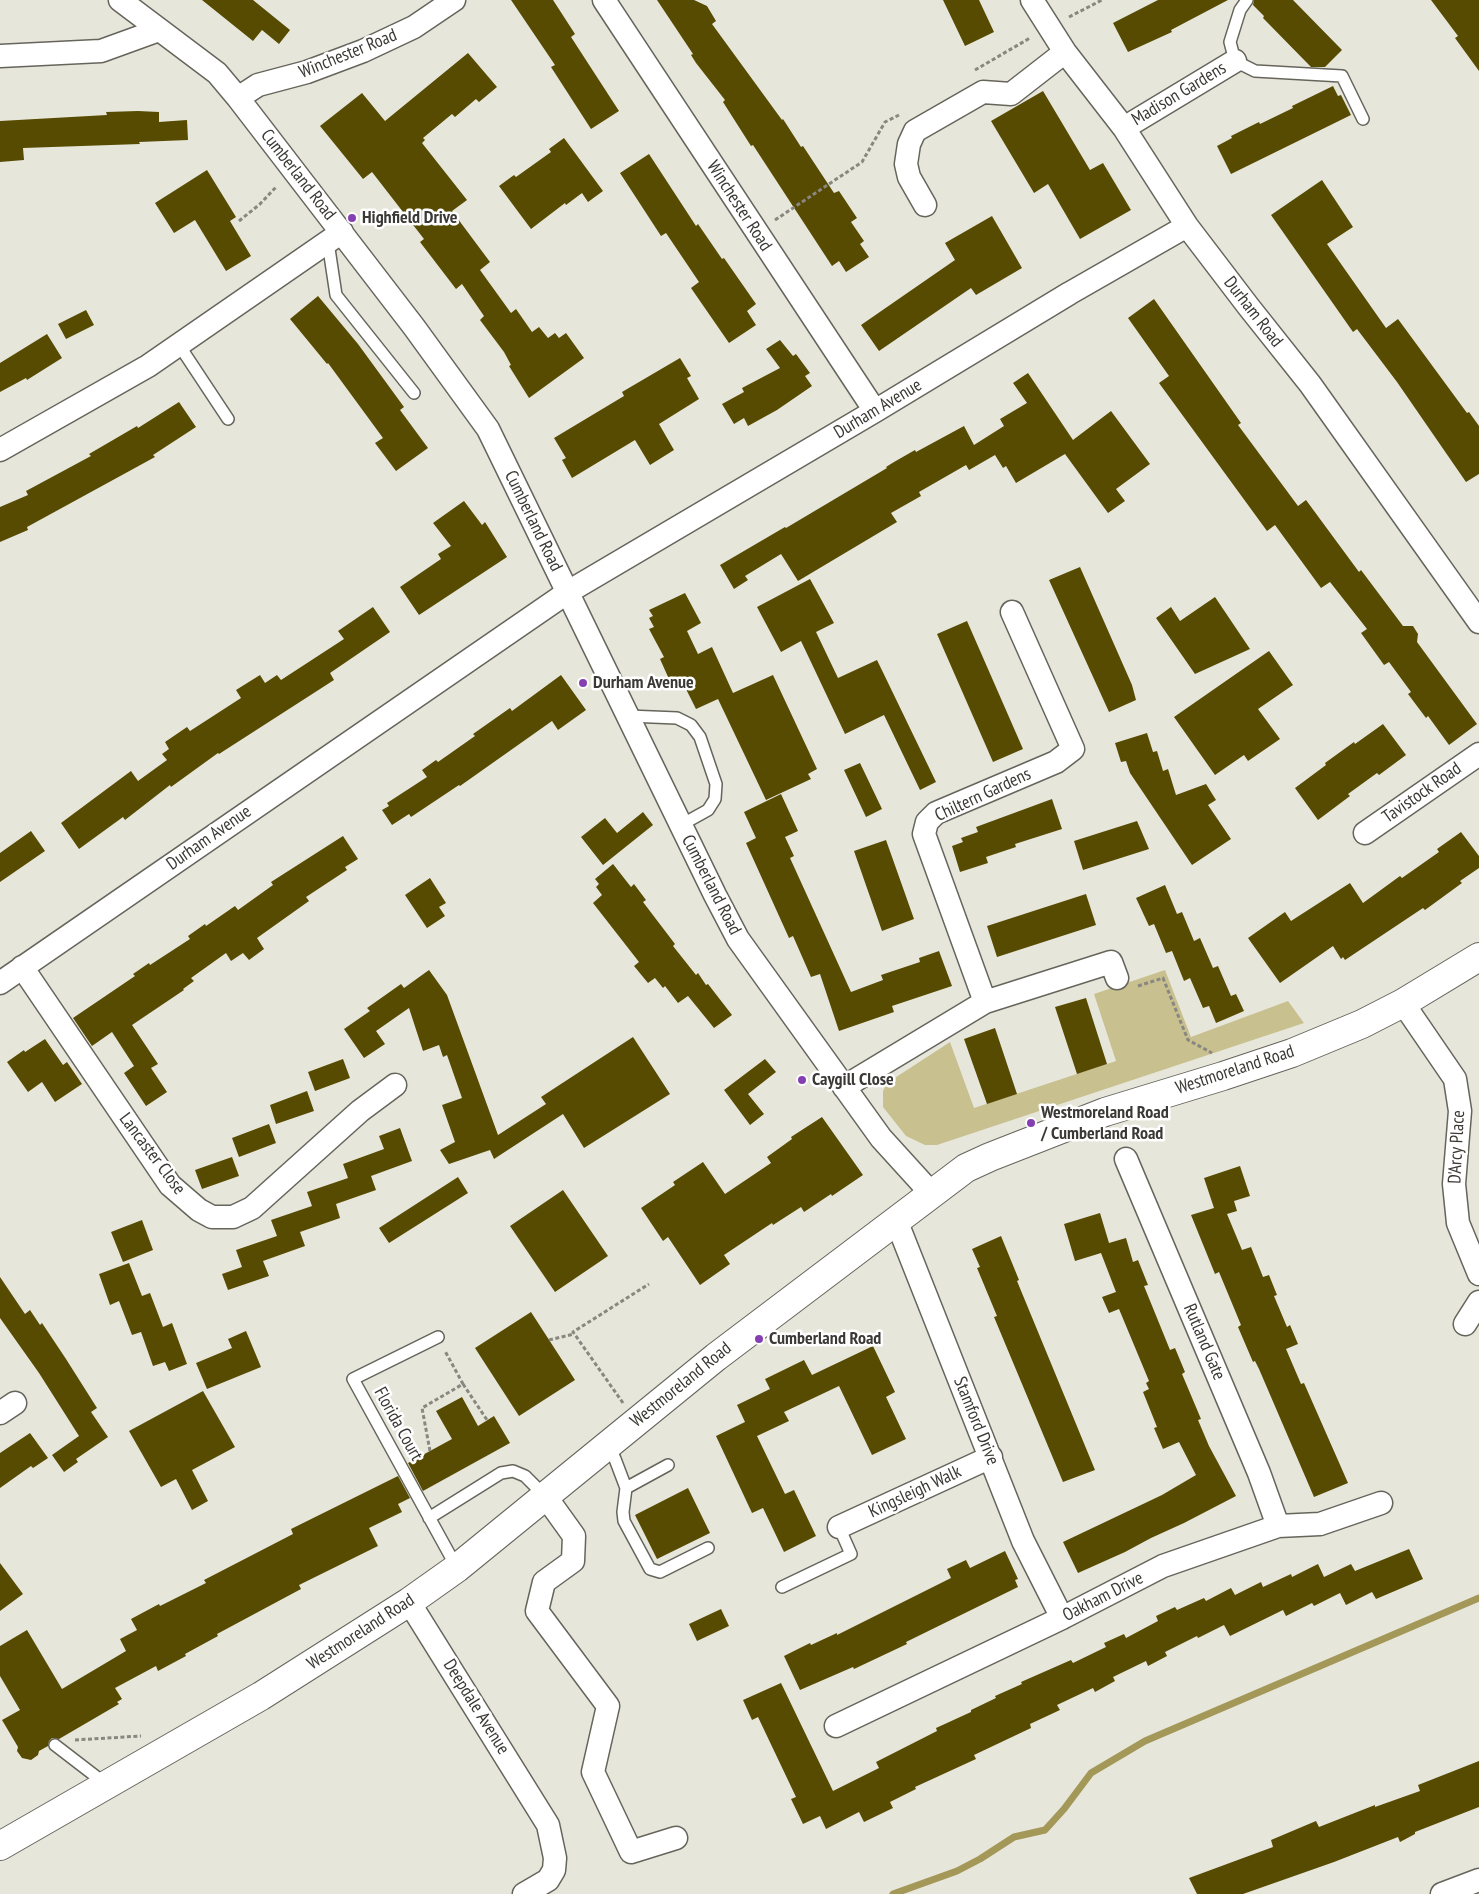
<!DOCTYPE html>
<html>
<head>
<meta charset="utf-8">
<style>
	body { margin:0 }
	canvas { display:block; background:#e7e6db }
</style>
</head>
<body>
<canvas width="1479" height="1894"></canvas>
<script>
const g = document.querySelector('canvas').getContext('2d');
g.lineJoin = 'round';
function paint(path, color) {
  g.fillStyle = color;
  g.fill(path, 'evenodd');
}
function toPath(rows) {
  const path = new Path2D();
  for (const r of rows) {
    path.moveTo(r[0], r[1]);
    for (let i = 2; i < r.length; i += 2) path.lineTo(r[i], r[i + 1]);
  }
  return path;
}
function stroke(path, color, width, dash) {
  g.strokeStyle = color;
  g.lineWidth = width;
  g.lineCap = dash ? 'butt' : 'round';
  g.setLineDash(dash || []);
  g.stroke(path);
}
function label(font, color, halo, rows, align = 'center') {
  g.font = font + ' "PT Sans Narrow",sans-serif';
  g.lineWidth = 5;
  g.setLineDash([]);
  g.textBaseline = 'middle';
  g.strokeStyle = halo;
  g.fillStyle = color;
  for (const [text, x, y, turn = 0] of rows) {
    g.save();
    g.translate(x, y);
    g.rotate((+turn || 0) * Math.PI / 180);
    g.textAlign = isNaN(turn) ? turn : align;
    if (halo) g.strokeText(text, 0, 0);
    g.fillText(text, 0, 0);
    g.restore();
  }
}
paint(toPath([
	[1165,970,1191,1037,1288,1001,1304,1023,937,1145,925,1145,906,1136,883,1107,883,1091,887,1083,950,1042,974,1108,1116,1061,1094,994]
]), '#c9c08f');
stroke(toPath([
	[893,1894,957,1871,980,1859,1014,1837,1045,1830,1064,1809,1091,1773,1145,1741,1479,1598]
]), '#a49859', 7);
paint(toPath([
	[202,0,253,0,290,30,279,44,262,30,253,41],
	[511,0,553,0,575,34,571,37,619,111,591,129,551,67,555,65],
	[657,0,694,0,707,6,716,21,712,24,782,120,783,119,801,147,803,146,834,193,839,191,857,218,851,222,864,241,860,244,869,257,846,272,839,261,832,266,753,145,751,146,723,102,725,100,696,63,691,55,693,54],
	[943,0,979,0,994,32,965,46],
	[1158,0,1228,0,1171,30,1172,32,1128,52,1113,23],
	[1254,0,1293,0,1342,50,1325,67,1311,67,1263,18,1264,16,1253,5],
	[1431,0,1479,0,1479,71,1455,38,1458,36],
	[468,53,497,87,479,102,476,99,455,117,452,114,423,138,425,140,422,143,467,200,452,211,490,262,480,270,511,313,516,309,532,332,539,327,548,338,555,333,559,338,566,333,584,358,529,398,509,366,511,365,504,352,480,320,484,316,462,284,456,289,420,242,424,239,372,172,363,179,320,126,362,93,385,121],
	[1333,86,1338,96,1341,95,1351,115,1231,174,1217,146,1232,138,1231,136,1259,122,1260,124,1293,108,1292,106],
	[1043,91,1090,170,1103,163,1131,210,1080,239,1048,184,1034,193,991,121],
	[138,111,159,112,159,122,187,120,188,140,139,142,140,144,23,148,24,160,0,162,0,121,107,115,106,112],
	[564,138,603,191,588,202,582,193,566,205,565,203,531,229,499,186,514,175,516,177,551,152,549,149],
	[649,154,696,226,698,224,722,259,724,258,756,304,747,311,756,325,729,343,691,288,699,282,666,233,661,236,620,173],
	[207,170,236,217,230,221,251,256,226,271,195,220,174,233,155,203],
	[1322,180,1353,227,1327,244,1386,328,1398,319,1467,413,1469,412,1479,426,1479,474,1466,482,1397,382,1357,329,1353,332,1271,215],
	[992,216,1022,268,976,295,971,288,879,351,861,325,955,260,945,243],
	[318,296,358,344,404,407,400,410,428,448,396,471,375,443,383,438,328,363,327,364,290,319],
	[1154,299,1241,423,1238,425,1298,506,1306,500,1359,572,1361,570,1403,626,1413,626,1418,634,1417,642,1477,724,1449,745,1428,716,1426,718,1408,694,1411,692,1389,662,1384,665,1361,633,1367,629,1330,582,1321,588,1275,525,1267,531,1159,383,1169,376,1128,318],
	[86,310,94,325,66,339,58,324],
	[47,334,62,358,27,380,26,378,0,392,0,363],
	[780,340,793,356,796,354,810,373,805,376,812,386,777,410,748,426,744,418,734,424,722,404,744,392,742,388,780,368,766,349],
	[680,358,691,376,687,378,699,399,659,424,674,450,650,465,635,440,572,478,562,460,566,458,554,438,624,396,622,392],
	[1028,373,1073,440,1111,411,1150,464,1116,489,1125,501,1108,513,1065,454,1016,483,1006,466,1003,468,995,455,969,470,966,465,919,492,921,496,891,513,897,522,798,581,781,554,745,576,748,580,734,589,720,565,785,527,786,528,887,468,886,467,894,462,915,450,916,452,964,426,974,445,1004,426,1000,419,1027,403,1013,383],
	[179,402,196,427,153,455,155,457,27,527,28,530,0,542,0,507,28,495,26,491,91,456,89,454,137,426,138,428],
	[464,501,482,525,485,522,507,557,419,615,400,587,441,559,438,554,451,546,433,523],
	[1080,567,1132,685,1136,700,1109,712,1049,580],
	[810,579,834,623,816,632,838,678,877,660,936,782,920,790,884,715,845,734,801,641,781,652,757,607],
	[685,593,701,623,687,631,698,654,712,647,733,693,773,675,817,769,808,774,811,779,766,800,718,699,696,709,683,683,673,688,660,659,664,657,649,629,654,627,649,618,653,616,649,610],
	[1215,597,1250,649,1195,674,1156,618,1171,607,1180,621],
	[373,607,390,632,330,673,334,680,219,754,218,753,171,787,170,785,125,820,123,817,79,849,61,823,131,771,138,781,167,760,162,754,169,749,165,742,187,727,190,731,241,698,236,690,260,675,265,683,277,675,281,680,344,639,338,631],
	[967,621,1023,749,993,762,937,634],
	[1269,651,1293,685,1258,709,1280,739,1248,761,1244,755,1215,775,1174,717],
	[561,675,586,710,558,730,552,721,460,786,459,785,411,817,409,814,392,825,382,810,389,806,387,803,427,777,422,770,436,760,438,762,475,736,473,734,510,708,512,711],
	[1383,724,1406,755,1379,775,1377,773,1348,794,1350,796,1318,820,1295,788,1326,765,1325,763,1354,742,1355,744],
	[1147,733,1153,752,1157,751,1163,771,1168,769,1176,795,1206,784,1216,800,1208,805,1231,839,1192,865,1130,773,1126,761,1121,762,1115,743],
	[860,763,882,809,866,817,844,770],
	[781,794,798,831,785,837,794,856,790,858,851,992,883,980,881,975,920,962,919,958,939,951,952,986,892,1006,894,1012,839,1031,820,974,811,977,793,936,789,938,746,843,756,838,744,812],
	[1052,799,1062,829,1015,844,1016,847,986,857,988,863,960,872,952,846,963,842,961,838,978,832,976,827],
	[643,812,653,825,603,865,581,837,605,818,617,833],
	[1137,821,1149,849,1083,870,1074,841],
	[31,831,45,851,0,882,0,853],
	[1461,832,1479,856,1479,868,1460,881,1462,883,1425,910,1423,908,1345,960,1343,957,1341,959,1333,946,1280,983,1248,938,1285,912,1291,921,1350,883,1363,903,1400,876,1402,878,1439,852,1437,849],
	[343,836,358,859,345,867,347,870,306,897,309,901,257,938,264,949,249,960,243,953,231,961,226,953,191,978,194,981,183,989,184,990,132,1025,158,1064,151,1068,167,1092,146,1106,124,1073,134,1066,112,1032,92,1046,73,1018,135,976,133,974,149,963,150,965,190,939,188,936,205,924,206,926,235,906,238,910,273,885,271,882],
	[886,840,914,919,882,931,854,851],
	[613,864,631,887,634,884,646,900,643,902,675,944,673,946,696,975,698,973,706,985,708,984,732,1015,714,1028,688,996,678,1003,665,986,663,988,655,978,648,983,634,966,639,962,593,903,602,895,596,887,599,884,595,879],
	[430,878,446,903,439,907,445,916,427,928,405,895],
	[1165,885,1177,914,1182,912,1194,941,1200,938,1213,968,1218,966,1231,996,1236,994,1244,1011,1216,1023,1209,1006,1203,1008,1190,978,1184,981,1172,951,1166,953,1154,924,1149,926,1136,898],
	[1086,894,1096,925,997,957,987,926],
	[429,970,447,995,498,1135,546,1104,541,1097,633,1037,670,1094,584,1148,563,1114,494,1159,490,1150,449,1164,440,1150,455,1142,442,1105,462,1098,447,1055,443,1057,439,1045,423,1051,409,1008,376,1031,385,1044,364,1058,344,1029,370,1011,367,1008,401,984,404,988],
	[1086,998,1107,1064,1077,1074,1055,1007],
	[995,1028,1017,1094,987,1104,964,1039],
	[45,1039,63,1065,67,1062,82,1084,55,1102,42,1082,28,1092,7,1062,24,1050,25,1052],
	[343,1059,350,1078,315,1091,308,1072],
	[765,1059,776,1072,748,1094,764,1114,750,1125,724,1090],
	[307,1091,314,1111,276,1124,270,1105],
	[822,1117,863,1175,832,1196,831,1194,804,1212,801,1207,773,1225,772,1223,724,1255,730,1264,700,1285,668,1237,663,1241,641,1208,675,1185,673,1182,703,1162,725,1194,771,1163,767,1157,792,1139,791,1137],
	[269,1124,276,1143,239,1157,232,1138],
	[400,1128,412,1161,371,1176,376,1190,336,1204,340,1218,300,1232,305,1246,263,1261,269,1276,228,1290,222,1274,242,1267,236,1250,277,1236,271,1220,312,1206,307,1192,348,1178,343,1164,384,1149,379,1136],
	[232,1157,239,1176,202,1189,195,1170],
	[1240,1166,1250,1196,1234,1201,1237,1211,1227,1214,1242,1250,1251,1247,1263,1277,1269,1275,1277,1295,1274,1296,1287,1327,1290,1325,1298,1344,1286,1349,1301,1384,1304,1383,1348,1483,1314,1497,1259,1369,1255,1361,1253,1362,1238,1327,1241,1325,1219,1272,1215,1274,1191,1215,1214,1208,1204,1178],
	[458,1177,468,1193,389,1243,379,1228],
	[563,1190,608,1256,555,1292,510,1226],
	[1100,1213,1109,1243,1126,1238,1133,1262,1138,1260,1148,1285,1144,1286,1170,1350,1175,1348,1185,1372,1182,1374,1201,1419,1198,1420,1209,1446,1236,1496,1184,1523,1151,1538,1125,1552,1078,1573,1063,1542,1162,1495,1196,1475,1179,1442,1163,1449,1154,1428,1157,1427,1143,1392,1149,1389,1146,1383,1149,1381,1119,1309,1109,1313,1102,1297,1116,1292,1101,1253,1075,1261,1064,1224],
	[142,1220,153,1250,123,1262,111,1232],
	[1001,1236,1019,1280,1017,1281,1095,1470,1063,1482,994,1317,997,1316,977,1268,980,1267,972,1249],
	[129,1263,142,1296,150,1293,163,1327,172,1323,187,1364,169,1371,165,1362,153,1366,141,1332,132,1335,119,1301,110,1305,99,1274],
	[0,1277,25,1314,30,1310,40,1325,42,1323,66,1359,97,1408,91,1412,108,1437,76,1459,78,1462,64,1472,52,1455,79,1436,39,1373,0,1318],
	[531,1312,575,1380,519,1416,475,1348],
	[246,1331,261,1367,207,1389,196,1363,232,1348,228,1339],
	[873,1346,895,1392,886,1397,906,1439,872,1455,839,1386,784,1412,789,1421,757,1436,785,1494,794,1490,816,1536,784,1552,763,1508,752,1513,716,1436,745,1422,737,1405,770,1389,765,1379,804,1360,812,1375],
	[203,1391,235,1447,192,1470,208,1501,192,1510,176,1479,161,1487,129,1431],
	[462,1397,478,1426,494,1416,510,1443,423,1491,408,1463,452,1439,436,1411],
	[30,1433,48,1458,33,1468,31,1466,0,1488,0,1453],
	[398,1476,410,1498,398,1504,402,1512,369,1528,378,1546,299,1585,301,1589,217,1634,218,1636,185,1654,186,1656,158,1671,156,1666,115,1688,122,1699,117,1702,119,1704,59,1739,52,1738,49,1741,48,1746,39,1751,38,1755,31,1760,22,1758,17,1751,18,1747,2,1720,20,1710,0,1676,0,1646,27,1630,62,1689,126,1651,120,1639,137,1630,131,1619,159,1604,160,1606,206,1583,204,1580,293,1534,291,1529],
	[688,1488,710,1533,657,1559,635,1515],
	[1409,1549,1423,1579,1376,1599,1372,1592,1346,1605,1340,1593,1314,1606,1312,1603,1286,1616,1283,1610,1230,1636,1224,1625,1198,1638,1197,1636,1165,1652,1167,1656,1148,1666,1146,1661,1113,1677,1115,1681,1095,1692,1093,1688,1057,1705,1060,1710,1030,1724,1031,1728,974,1755,976,1759,915,1787,916,1789,890,1802,893,1808,864,1822,859,1812,826,1829,820,1816,803,1824,791,1799,796,1797,758,1717,752,1720,743,1700,781,1683,833,1791,879,1768,876,1762,937,1731,936,1728,971,1712,971,1710,996,1698,995,1696,1022,1684,1021,1682,1071,1660,1073,1663,1106,1647,1104,1643,1124,1634,1126,1638,1158,1621,1156,1616,1175,1607,1177,1610,1204,1598,1206,1601,1231,1588,1235,1595,1261,1582,1263,1587,1291,1574,1292,1577,1318,1564,1324,1577,1351,1564,1355,1571],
	[1005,1551,1018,1579,1015,1580,1018,1587,906,1642,907,1644,854,1669,853,1667,800,1690,784,1656,810,1643,811,1645,837,1633,837,1635,951,1578,947,1569,966,1560,970,1568],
	[0,1563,23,1594,0,1611],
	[721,1609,729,1626,697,1641,689,1624],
	[1479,1761,1479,1807,1415,1832,1415,1834,1400,1842,1398,1837,1334,1862,1243,1894,1197,1894,1189,1878,1273,1847,1271,1840,1316,1821,1319,1827,1375,1805,1375,1807,1420,1791,1418,1785]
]), '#574b01');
const lane = toPath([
	[1247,0,1240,10,1230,42,1235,61,1255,71,1342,76,1363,119],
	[328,242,336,295,414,393],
	[179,345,228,419],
	[628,716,677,718,691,725,700,737,716,784,715,799,708,810,681,825],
	[438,1337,353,1379,457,1568],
	[608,1445,615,1459,626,1488,623,1512,624,1521,650,1569,660,1572,708,1548],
	[626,1488,668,1465],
	[429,1518,501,1473,513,1471,525,1476,546,1497],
	[782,1587,851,1554,839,1527],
	[55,1745,107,1785]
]);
const street = toPath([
	[120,0,217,73,238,98,414,327,488,429,715,895,738,939,881,1138,931,1193],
	[604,0,875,411],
	[1032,0,1065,52,1124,128,1187,226,1248,306,1310,384,1479,622],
	[0,56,101,51,159,30],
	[238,98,258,85,307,72,363,51,414,27,454,0],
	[1124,128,1235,61],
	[925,205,909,177,906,164,909,144,915,131,983,92,1011,94,1065,52],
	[0,450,148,366,342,232],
	[1365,833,1479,754],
	[22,967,170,1185,199,1210,212,1217,233,1217,252,1208,360,1111,395,1085],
	[0,983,568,592,875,411,1070,293,1187,226],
	[985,1002,924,834,927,822,936,813,1056,762,1073,749,1012,612],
	[1403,1003,1455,1079,1460,1111,1454,1184,1458,1223,1479,1274],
	[844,1087,985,1002,1111,962,1117,978],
	[1126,1159,1259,1473,1278,1526],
	[896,1220,1023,1541,1062,1618],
	[1465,1324,1479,1302],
	[0,1413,15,1403],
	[546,1497,574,1536,573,1561,544,1582,537,1611,608,1706,593,1772,631,1852,676,1838],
	[839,1527,991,1457],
	[409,1602,548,1825,555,1858,554,1870,548,1880,524,1894],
	[836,1726,1062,1618,1163,1566,1278,1526,1320,1524,1381,1503],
	[1442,1894,1479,1880]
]);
const secondary = toPath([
	[0,1846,261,1696,409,1602,457,1568,716,1357,966,1168,990,1157,1105,1112,1223,1076,1292,1053,1362,1024,1403,1003,1479,957]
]);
stroke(lane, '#66655c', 14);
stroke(street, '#66655c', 25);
stroke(secondary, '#66655c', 30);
stroke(toPath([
	[1069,17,1102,0],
	[975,70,1030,38],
	[775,220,862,162,885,122,899,115],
	[239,221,260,204,277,186],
	[1138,986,1163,978,1188,1040,1212,1053],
	[549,1340,574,1334],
	[463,1384,487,1420],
	[623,1403,573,1332,649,1284],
	[430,1451,422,1408,463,1384,445,1351],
	[75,1740,141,1736]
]), '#888780', 3, [4, 2.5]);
stroke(lane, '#fff', 11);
stroke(street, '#fff', 22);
stroke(secondary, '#fff', 28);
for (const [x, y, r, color] of [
	[352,218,5,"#853fb3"],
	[583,683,5,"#853fb3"],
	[802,1080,5,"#853fb3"],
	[1031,1123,5,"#853fb3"],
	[759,1339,5,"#853fb3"]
]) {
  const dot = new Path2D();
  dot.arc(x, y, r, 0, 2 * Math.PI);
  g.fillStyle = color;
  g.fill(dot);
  stroke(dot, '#fff', 2);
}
label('18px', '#3a3935', '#fff', [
	["Winchester Road",348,54,-22],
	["Madison Gardens",1179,94,-31],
	["Cumberland Road",298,175,52],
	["Winchester Road",739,206,57],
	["Durham Road",1253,312,52],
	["Durham Avenue",878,409,-31],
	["Cumberland Road",533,521,64],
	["Tavistock Road",1422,793,-35],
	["Chiltern Gardens",983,795,-25],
	["Durham Avenue",209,838,-35],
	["Cumberland Road",711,885,63],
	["Westmoreland Road",1235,1070,-18],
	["D'Arcy Place",1457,1147,-87],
	["Lancaster Close",152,1154,53],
	["Rutland Gate",1204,1342,67],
	["Westmoreland Road",681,1385,-39],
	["Stamford Drive",976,1421,68],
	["Florida Court",398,1424,61],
	["Kingsleigh Walk",915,1492,-25],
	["Oakham Drive",1103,1597,-27],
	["Westmoreland Road",361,1632,-33],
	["Deepdale Avenue",476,1707,58]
]);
label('bold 18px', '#3a3935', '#fff', [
	["Highfield Drive",362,218],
	["Durham Avenue",593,683],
	["Caygill Close",812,1080],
	["Westmoreland Road",1041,1113],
	["/ Cumberland Road",1041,1134],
	["Cumberland Road",769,1339]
], 'left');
</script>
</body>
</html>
